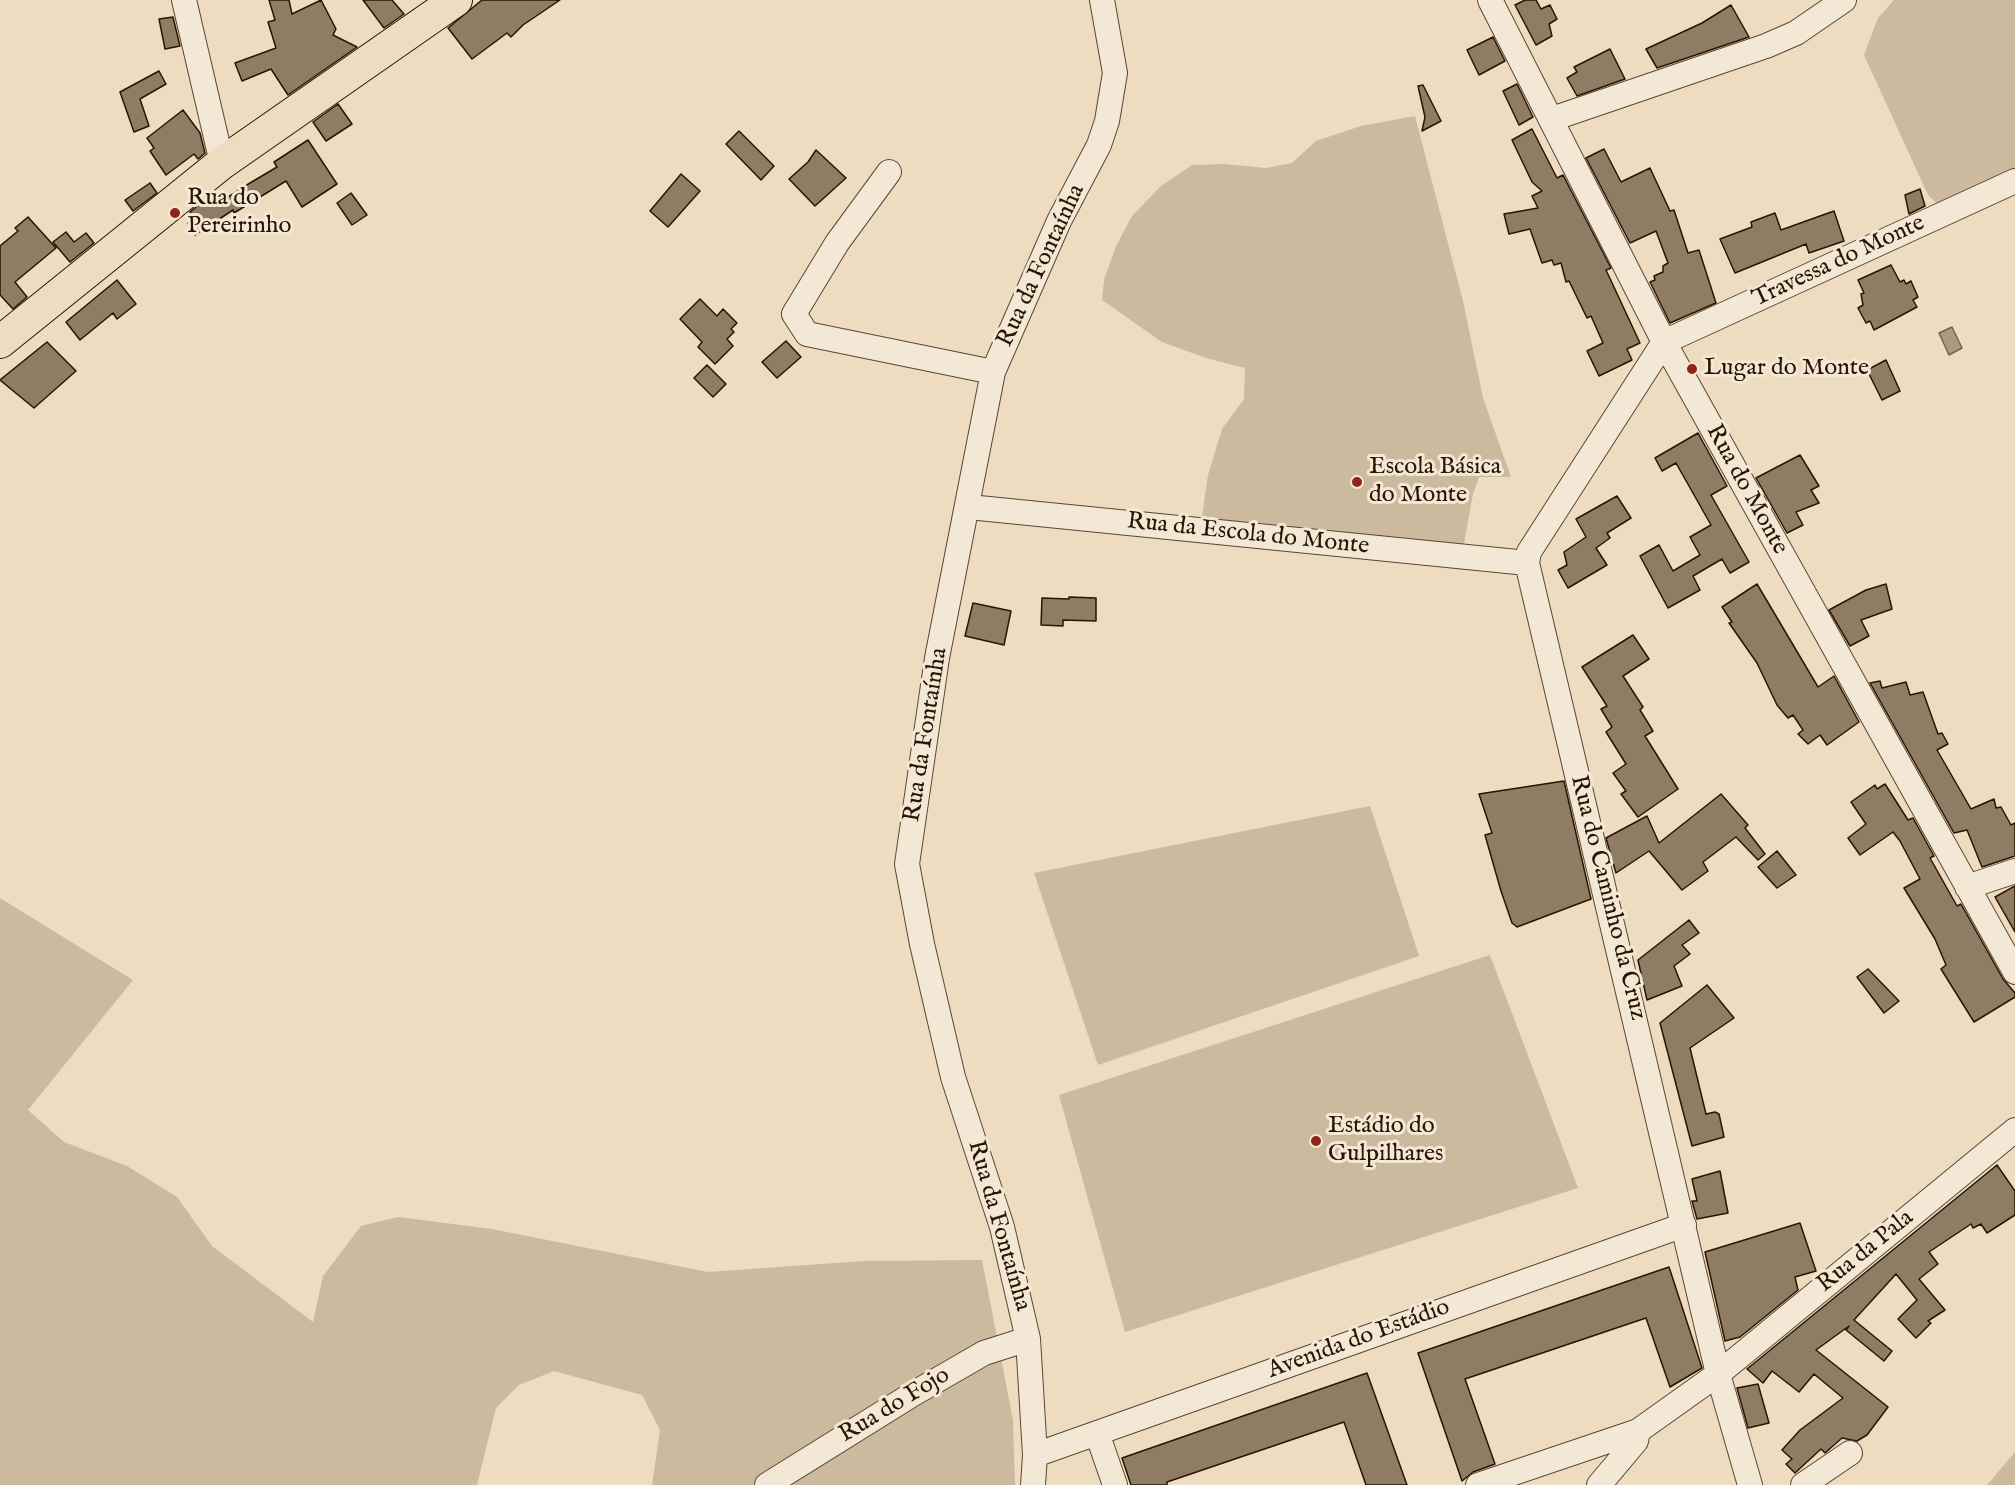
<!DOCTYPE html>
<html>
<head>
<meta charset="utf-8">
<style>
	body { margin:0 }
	canvas { display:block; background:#eddcc0 }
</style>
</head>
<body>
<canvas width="2015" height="1485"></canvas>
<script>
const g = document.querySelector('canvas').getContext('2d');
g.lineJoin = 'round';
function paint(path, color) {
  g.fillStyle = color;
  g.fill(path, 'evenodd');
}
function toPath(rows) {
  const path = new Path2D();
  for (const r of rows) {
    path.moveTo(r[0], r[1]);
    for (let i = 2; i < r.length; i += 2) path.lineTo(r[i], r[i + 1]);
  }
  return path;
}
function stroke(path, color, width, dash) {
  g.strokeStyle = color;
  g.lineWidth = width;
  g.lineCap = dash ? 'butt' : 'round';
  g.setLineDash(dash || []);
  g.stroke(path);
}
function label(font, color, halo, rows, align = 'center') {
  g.font = font + ' "IM FELL English",serif';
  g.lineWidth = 6;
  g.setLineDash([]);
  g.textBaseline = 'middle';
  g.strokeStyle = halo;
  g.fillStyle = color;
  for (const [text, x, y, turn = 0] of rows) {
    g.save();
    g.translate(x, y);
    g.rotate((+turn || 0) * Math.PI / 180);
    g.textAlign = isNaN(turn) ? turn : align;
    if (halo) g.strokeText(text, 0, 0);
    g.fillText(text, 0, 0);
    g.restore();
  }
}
paint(toPath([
	[1894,0,2015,0,2015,193,1948,214,1928,195,1864,55,1878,18],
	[1415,116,1463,301,1483,398,1511,477,1479,477,1473,494,1463,549,1201,524,1208,475,1222,429,1244,399,1245,368,1206,358,1162,342,1102,300,1104,280,1116,246,1132,216,1161,186,1192,165,1224,164,1266,168,1292,163,1316,141,1361,126],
	[1370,806,1419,956,1098,1065,1034,873],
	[0,898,133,980,28,1110,64,1142,127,1166,177,1197,212,1246,313,1322,323,1276,361,1226,398,1217,492,1229,708,1272,863,1261,982,1260,1013,1420,1015,1485,652,1485,660,1430,642,1395,554,1371,519,1385,496,1408,477,1485,0,1485],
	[1490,955,1578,1188,1125,1332,1059,1095],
	[2015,1452,2015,1485,1987,1485]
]), '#ccba9f');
const water = toPath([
	[1952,327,1962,348,1949,355,1939,333,1952,327]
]);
paint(water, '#aa987f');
stroke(water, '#76644c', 1.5);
const building = toPath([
	[269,0,289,0,292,14,321,0,336,29,333,35,357,47,288,95,271,69,242,81,235,63,276,48,268,22,275,20,269,0],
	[363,0,392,0,404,14,384,28,363,0],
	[482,0,560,0,523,25,511,37,507,33,472,59,448,28,482,0],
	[1525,0,1536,0,1541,9,1550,5,1557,19,1549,24,1552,36,1536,45,1515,5,1525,0],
	[1731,5,1749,37,1657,68,1646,49,1702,23,1731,5],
	[173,17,180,46,165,49,159,19,173,17],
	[1493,37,1505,61,1479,75,1467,50,1493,37],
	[1610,49,1625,79,1577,96,1567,78,1577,72,1574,67,1610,49],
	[159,71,166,84,140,99,149,126,134,132,120,92,159,71],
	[1517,84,1533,117,1519,125,1503,91,1517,84],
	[1423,85,1441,121,1422,131,1425,117,1418,86,1423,85],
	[338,104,352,124,326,141,313,122,338,104],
	[183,110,200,133,205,153,198,159,194,154,166,175,150,151,154,148,147,138,183,110],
	[1532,129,1557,178,1563,175,1611,268,1606,270,1640,343,1627,349,1632,360,1599,376,1587,351,1603,343,1591,316,1587,318,1569,281,1566,282,1561,263,1554,265,1552,260,1542,263,1530,229,1509,234,1504,214,1538,208,1532,196,1542,191,1532,182,1512,140,1532,129],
	[739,131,774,166,761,180,726,144,739,131],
	[308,140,337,184,302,207,286,181,234,213,233,210,195,235,188,223,195,219,190,212,211,195,217,204,250,183,277,167,274,162,308,140],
	[1604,149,1621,182,1650,168,1670,211,1674,210,1688,253,1699,250,1716,303,1670,323,1650,282,1655,280,1654,276,1663,272,1663,266,1668,263,1656,231,1630,243,1586,158,1604,149],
	[816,150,846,178,815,206,789,179,808,162,816,150],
	[681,174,700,191,668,227,650,211,681,174],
	[150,183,157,193,133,211,125,200,150,183],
	[1920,189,1925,206,1909,214,1905,195,1920,189],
	[351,193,367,215,352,225,337,203,351,193],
	[1834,211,1844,241,1809,253,1806,244,1735,273,1720,239,1752,227,1751,222,1775,213,1781,230,1834,211],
	[28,217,56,248,15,282,27,297,13,309,0,295,0,246,18,231,15,228,28,217],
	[66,232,74,242,86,233,94,243,70,262,53,242,66,232],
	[1891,265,1900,282,1904,280,1906,284,1911,281,1918,297,1913,300,1917,307,1874,330,1870,321,1866,323,1858,308,1863,305,1861,294,1864,293,1858,280,1891,265],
	[117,280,136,304,117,319,113,313,80,340,66,322,117,280],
	[700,299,717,316,723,309,737,323,731,329,734,332,727,339,733,346,715,364,698,347,702,342,680,319,700,299],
	[786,341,801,357,777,378,762,362,786,341],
	[47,342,76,371,34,408,0,380,47,342],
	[1886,360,1900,391,1882,400,1867,370,1886,360],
	[707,365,726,384,713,397,694,378,707,365],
	[1698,433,1727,486,1711,495,1749,562,1730,573,1722,559,1693,576,1700,590,1668,608,1640,556,1659,545,1673,571,1700,555,1690,537,1711,525,1676,463,1662,471,1655,458,1698,433],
	[1800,455,1819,486,1811,490,1819,503,1796,512,1803,525,1787,533,1756,478,1800,455],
	[1617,496,1631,518,1607,533,1610,538,1596,548,1607,565,1568,588,1558,570,1567,565,1564,552,1586,537,1576,519,1617,496],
	[1757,584,1818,687,1834,676,1859,722,1827,745,1820,735,1808,744,1798,734,1803,730,1793,715,1788,718,1777,705,1757,663,1729,623,1732,622,1722,607,1757,584],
	[1886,584,1892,609,1861,620,1869,636,1850,646,1829,610,1866,590,1886,584],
	[1069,597,1096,598,1096,621,1063,620,1063,626,1041,625,1042,598,1069,599,1069,597],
	[973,603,1011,611,1004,645,965,636,973,603],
	[1633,635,1649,659,1623,676,1643,707,1640,710,1653,731,1645,736,1678,789,1638,817,1621,794,1626,791,1613,773,1626,764,1606,732,1612,727,1601,709,1607,706,1582,667,1633,635],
	[1880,681,1882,688,1906,682,1910,695,1923,692,1938,734,1942,733,1948,744,1937,750,1971,809,1994,799,1996,808,2001,807,2011,825,2015,823,2015,856,1982,867,1967,830,1954,833,1870,683,1880,681],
	[1564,781,1591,899,1517,927,1512,923,1501,891,1485,835,1492,833,1479,794,1564,781],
	[1885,784,1908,820,1913,818,1934,856,1930,858,1957,906,1961,904,2003,979,2015,993,2015,997,1974,1022,1941,969,1946,965,1935,939,1904,888,1920,879,1900,841,1893,832,1860,855,1848,838,1866,824,1851,802,1875,785,1877,789,1885,784],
	[1721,794,1748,825,1745,828,1765,854,1758,860,1736,837,1703,862,1708,871,1682,890,1649,851,1616,873,1606,838,1647,816,1659,843,1721,794],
	[1777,851,1796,875,1777,888,1758,867,1777,851],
	[2015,886,2015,932,1995,897,2015,886],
	[1689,920,1699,933,1682,945,1690,954,1674,966,1682,986,1647,1000,1638,960,1689,920],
	[1868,969,1899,1001,1884,1013,1857,977,1868,969],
	[1707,985,1734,1018,1690,1048,1706,1114,1715,1112,1719,1114,1724,1137,1692,1146,1660,1023,1707,985],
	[1997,1165,2015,1191,2015,1215,1987,1233,1981,1224,1973,1228,1971,1224,1929,1252,1938,1264,1919,1279,1945,1310,1928,1321,1931,1323,1916,1338,1898,1319,1917,1300,1896,1274,1854,1320,1892,1351,1884,1361,1846,1330,1849,1326,1816,1350,1888,1407,1867,1435,1857,1441,1842,1438,1825,1453,1821,1449,1795,1473,1786,1464,1792,1459,1782,1450,1800,1430,1843,1398,1814,1374,1799,1392,1772,1371,1763,1383,1747,1369,1997,1165],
	[1720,1171,1728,1213,1697,1219,1692,1201,1697,1201,1692,1179,1720,1171],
	[1800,1223,1816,1271,1795,1277,1798,1290,1740,1337,1725,1341,1705,1252,1800,1223],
	[1669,1267,1702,1368,1670,1387,1646,1318,1465,1379,1495,1464,1473,1472,1462,1481,1418,1353,1669,1267],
	[1367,1373,1407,1485,1366,1485,1344,1422,1167,1482,1167,1485,1131,1485,1122,1458,1367,1373],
	[1758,1384,1769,1423,1748,1428,1737,1388,1758,1384]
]);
paint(building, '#8f7c64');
stroke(building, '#291500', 1.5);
const minor = toPath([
	[184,0,222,163],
	[1490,0,1664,342,2015,972],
	[1552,119,1766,46,1796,33,1844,0],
	[889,172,837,243,794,314,807,334,993,372],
	[969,507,1527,563],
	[1967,887,2015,871],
	[1097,1433,1115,1485],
	[1035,1455,1684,1225],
	[767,1485,913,1394,984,1353,1028,1339],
	[1033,1485,1035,1455,1028,1339,1002,1227,953,1077,922,944,907,864,937,658,993,372,1059,221,1099,145,1107,121,1115,73,1102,0],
	[1478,1485,1638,1431,1718,1374,2015,1130],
	[1599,1485,1636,1441,1638,1431],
	[1750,1485,1718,1374,1527,563,1529,552,1664,342,2015,181],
	[1803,1485,1850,1453]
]);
const major = toPath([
	[0,342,222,163,456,0]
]);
stroke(minor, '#5a4730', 26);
stroke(major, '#291500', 34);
stroke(minor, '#f3e8d6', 24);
stroke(major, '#eddcc0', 32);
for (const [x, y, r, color] of [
	[175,213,6,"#8f2418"],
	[1692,369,6,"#8f2418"],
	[1357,482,6,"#8f2418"],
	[1316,1141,6,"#8f2418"]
]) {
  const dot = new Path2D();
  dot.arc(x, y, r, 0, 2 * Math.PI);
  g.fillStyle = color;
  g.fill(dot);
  stroke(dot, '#f3e8d6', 2);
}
label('24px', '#291500', '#f3e8d6', [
	["Rua do",187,199],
	["Pereirinho",187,227],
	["Lugar do Monte",1704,369],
	["Escola Básica",1369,468],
	["do Monte",1369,496],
	["Estádio do",1328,1127],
	["Gulpilhares",1328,1155]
], 'left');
label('24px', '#291500', '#f3e8d6', [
	["Travessa do Monte",1839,262,-25],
	["Rua da Fontaínha",1042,266,-65],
	["Rua do Monte",1746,490,61],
	["Rua da Escola do Monte",1248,535,6],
	["Rua da Fontaínha",927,735,-81],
	["Rua do Caminho da Cruz",1607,898,76],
	["Rua da Fontaínha",998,1226,74],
	["Rua da Pala",1866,1252,-39],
	["Avenida do Estádio",1359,1340,-20],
	["Rua do Fojo",895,1406,-31]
]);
</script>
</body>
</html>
